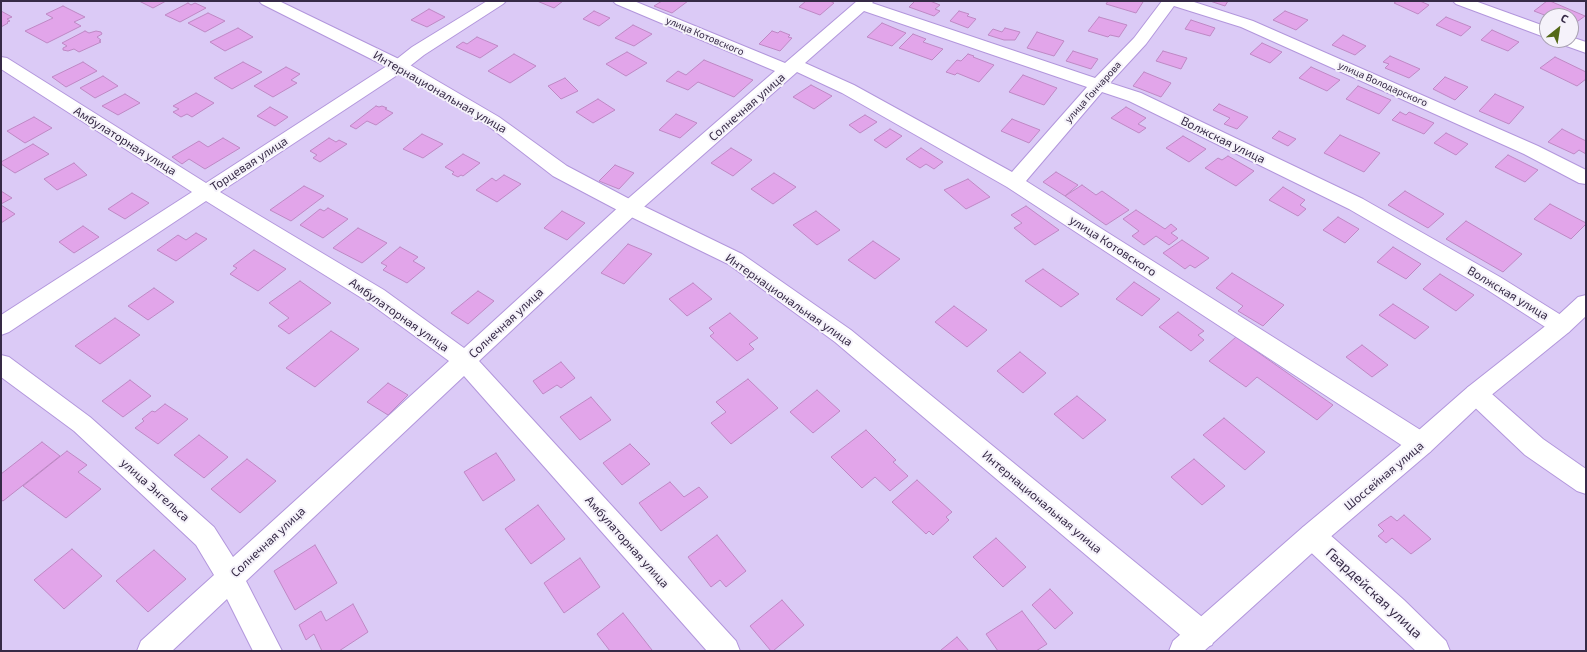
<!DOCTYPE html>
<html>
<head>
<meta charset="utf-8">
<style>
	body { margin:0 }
	#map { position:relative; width:1587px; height:652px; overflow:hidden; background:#dbcaf6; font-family:"Exo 2",sans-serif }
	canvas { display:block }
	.frame { position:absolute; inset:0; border:2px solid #362a46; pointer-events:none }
	.north { position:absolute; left:1539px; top:8px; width:40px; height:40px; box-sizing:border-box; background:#f5f2fa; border:1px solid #a9a2b2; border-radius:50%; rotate:30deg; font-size:11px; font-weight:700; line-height:16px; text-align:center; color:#362a46 }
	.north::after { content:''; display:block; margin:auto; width:14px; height:18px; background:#556917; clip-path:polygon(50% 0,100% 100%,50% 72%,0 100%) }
</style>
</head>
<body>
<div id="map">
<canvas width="1587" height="652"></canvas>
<div class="frame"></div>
<div class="north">С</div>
</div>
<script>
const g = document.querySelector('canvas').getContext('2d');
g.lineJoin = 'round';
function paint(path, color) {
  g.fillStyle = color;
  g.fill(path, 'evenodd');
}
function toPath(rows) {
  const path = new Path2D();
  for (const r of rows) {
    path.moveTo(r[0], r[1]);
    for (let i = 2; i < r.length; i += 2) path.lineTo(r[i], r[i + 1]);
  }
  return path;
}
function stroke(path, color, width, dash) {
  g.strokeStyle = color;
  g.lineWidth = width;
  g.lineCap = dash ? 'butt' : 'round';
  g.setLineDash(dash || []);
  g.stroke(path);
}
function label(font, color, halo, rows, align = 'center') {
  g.font = font + ' "Exo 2",sans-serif';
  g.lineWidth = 4;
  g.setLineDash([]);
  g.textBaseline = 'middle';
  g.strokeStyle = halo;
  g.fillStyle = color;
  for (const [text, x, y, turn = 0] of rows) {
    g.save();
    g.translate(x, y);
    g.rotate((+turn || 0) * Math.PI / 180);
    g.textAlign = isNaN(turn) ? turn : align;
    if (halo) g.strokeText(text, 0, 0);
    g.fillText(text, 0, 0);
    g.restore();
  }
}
const building = toPath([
	[139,1,166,1,153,8,139,1],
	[537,1,563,1,554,8,537,1],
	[662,1,688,1,672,13,654,6,662,1],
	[806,1,830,1,834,3,820,15,799,7,806,1],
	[915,1,930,1,940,5,935,9,940,11,934,16,909,7,915,1],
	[1108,1,1140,1,1143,2,1136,13,1106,4,1108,1],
	[1210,1,1228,1,1225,6,1210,1],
	[1397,1,1420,1,1429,5,1418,14,1394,3,1397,1],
	[1547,1,1550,1,1585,16,1571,26,1571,16,1547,16,1534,11,1547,1],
	[188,3,191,5,195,3,206,8,180,22,165,15,188,3],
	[63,6,85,17,74,22,81,26,47,43,25,31,53,18,46,14,63,6],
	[429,9,445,17,427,27,411,20,429,9],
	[1,11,12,17,7,19,10,21,7,22,8,23,1,27,1,11],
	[594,11,610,18,599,26,583,19,594,11],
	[959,11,969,14,967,16,976,19,968,28,950,21,959,11],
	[1285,11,1308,20,1296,30,1273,20,1285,11],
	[208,13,225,21,205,32,188,23,208,13],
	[1099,17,1127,25,1119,37,1110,35,1108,37,1088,31,1099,17],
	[1446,17,1471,27,1461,36,1436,25,1446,17],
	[1191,20,1215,28,1210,36,1185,29,1191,20],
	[882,23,906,33,892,46,867,37,882,23],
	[633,25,652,34,634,46,615,38,633,25],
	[238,28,253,37,225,51,210,42,238,28],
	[1005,28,1020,32,1015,40,1004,40,988,35,993,29,1002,32,1005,28],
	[1492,30,1519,42,1508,51,1481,40,1492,30],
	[85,31,89,33,96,31,101,32,102,34,97,37,101,40,99,41,101,42,79,52,74,49,68,51,63,50,63,48,67,46,62,43,85,31],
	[772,31,778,33,780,31,790,35,788,37,792,38,780,51,759,44,772,31],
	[1037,32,1064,41,1054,56,1027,48,1037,32],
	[913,34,926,39,923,42,943,49,932,60,899,48,913,34],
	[1343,35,1366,46,1355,55,1332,45,1343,35],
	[477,37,498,46,480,58,456,47,463,42,467,44,477,37],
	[1262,43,1282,52,1270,63,1250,54,1262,43],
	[1073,51,1098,59,1091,69,1066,61,1073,51],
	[1163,51,1187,58,1181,69,1156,61,1163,51],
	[627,52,647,63,626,76,606,64,627,52],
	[514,54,536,66,510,83,488,71,514,54],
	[968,54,974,56,973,57,994,65,979,82,957,73,955,75,946,72,957,60,961,61,968,54],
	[1390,56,1420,69,1409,78,1385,68,1389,64,1383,62,1390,56],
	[1555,57,1586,72,1586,79,1577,86,1540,68,1555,57],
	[704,60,753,80,734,97,698,82,688,90,666,81,678,71,686,75,704,60],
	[83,62,97,71,66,87,52,77,83,62],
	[243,62,262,72,232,89,214,78,243,62],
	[286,67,300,74,291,80,297,83,273,97,254,86,286,67],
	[1311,67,1340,80,1327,91,1299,78,1311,67],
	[1144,72,1171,83,1161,97,1133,86,1144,72],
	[1023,75,1057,88,1044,105,1009,92,1023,75],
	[103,76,118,86,95,98,80,88,103,76],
	[1445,77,1468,87,1455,100,1433,89,1445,77],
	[565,78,578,91,561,99,548,86,565,78],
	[811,85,832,96,814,109,793,97,811,85],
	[1358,86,1391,100,1379,114,1346,99,1358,86],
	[196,93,214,103,192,117,187,114,181,117,173,112,179,109,173,106,196,93],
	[125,94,140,103,118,115,102,106,125,94],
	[1495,94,1524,107,1509,124,1479,111,1495,94],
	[598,99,615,110,593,123,576,112,598,99],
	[1219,104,1248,117,1237,129,1224,124,1230,118,1213,110,1219,104],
	[376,106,379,107,382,106,387,108,385,109,393,113,376,125,367,121,356,129,350,126,376,106],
	[270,107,288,117,275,126,257,116,270,107],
	[1126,107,1146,118,1138,124,1146,128,1139,133,1111,118,1126,107],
	[1400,112,1406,115,1409,112,1434,123,1424,134,1392,120,1400,112],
	[676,114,697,123,680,138,659,130,676,114],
	[865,115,877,122,860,133,849,125,865,115],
	[34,117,52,128,25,143,7,131,34,117],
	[1012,119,1040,130,1029,143,1001,131,1012,119],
	[890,129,902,136,886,148,874,140,890,129],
	[1562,129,1586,141,1586,154,1579,150,1574,154,1548,142,1562,129],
	[1279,131,1296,139,1288,146,1272,138,1279,131],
	[1446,133,1468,144,1456,155,1434,143,1446,133],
	[422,134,443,144,423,158,403,149,422,134],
	[1340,135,1380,153,1364,172,1324,153,1340,135],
	[1183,136,1206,149,1189,162,1166,148,1183,136],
	[223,138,240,148,205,169,189,159,182,164,172,157,199,141,208,147,223,138],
	[329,138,336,142,339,140,347,144,320,162,313,158,317,155,310,151,329,138],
	[33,144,49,154,15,173,1,164,1,162,33,144],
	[731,148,752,160,733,176,711,163,731,148],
	[921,148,943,162,934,169,926,164,920,168,906,159,921,148],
	[463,154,480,163,463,176,461,175,458,177,452,174,454,172,445,167,463,154],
	[1508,155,1538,170,1525,182,1495,167,1508,155],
	[1228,156,1254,171,1236,186,1205,168,1218,158,1222,160,1228,156],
	[74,163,87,175,57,190,44,179,74,163],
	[615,165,634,173,619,189,599,181,615,165],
	[1056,172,1078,185,1065,196,1043,182,1056,172],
	[774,173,796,187,773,204,751,189,774,173],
	[504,175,521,184,497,202,476,190,492,178,496,181,504,175],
	[968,179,990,197,966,209,944,190,968,179],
	[1082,185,1096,195,1102,191,1129,210,1106,225,1065,196,1082,185],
	[304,186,324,196,291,221,270,210,304,186],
	[1283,187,1305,200,1300,205,1306,209,1298,216,1269,200,1283,187],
	[1,191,12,198,1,204,1,191],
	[1405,191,1444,214,1428,228,1388,205,1405,191],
	[132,193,149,203,125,219,108,209,132,193],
	[1550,204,1586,223,1586,224,1571,239,1534,219,1550,204],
	[1,205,15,214,1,223,1,205],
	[1026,206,1059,230,1035,245,1014,228,1022,223,1011,215,1026,206],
	[328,208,348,219,323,238,300,225,320,209,324,211,328,208],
	[1136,210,1165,229,1171,224,1177,229,1171,233,1178,238,1169,245,1156,236,1144,245,1132,236,1139,231,1123,219,1136,210],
	[562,211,585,223,567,240,544,228,562,211],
	[816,211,840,230,817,245,793,225,816,211],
	[1338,217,1359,229,1345,243,1323,230,1338,217],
	[1466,221,1522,254,1503,272,1446,239,1466,221],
	[83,226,99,237,74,253,59,242,83,226],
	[358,228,387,243,362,263,333,248,358,228],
	[196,233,207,239,176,261,157,250,178,235,186,240,196,233],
	[1182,240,1209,258,1195,268,1190,265,1185,269,1163,253,1182,240],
	[873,241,900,259,875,279,848,260,873,241],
	[628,244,652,254,624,284,601,273,628,244],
	[400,247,418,257,413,261,425,268,407,283,383,270,387,266,381,263,400,247],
	[1393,247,1421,264,1406,279,1377,262,1393,247],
	[254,250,286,269,258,291,230,274,237,268,233,266,254,250],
	[1043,269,1079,294,1061,307,1025,281,1043,269],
	[1232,273,1284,305,1263,326,1238,311,1243,306,1216,288,1232,273],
	[1440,274,1474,295,1456,311,1423,289,1440,274],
	[300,281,331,303,289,334,278,326,289,318,269,303,300,281],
	[1134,282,1160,299,1142,316,1116,299,1134,282],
	[693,283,712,299,687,316,669,299,693,283],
	[154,288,174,302,148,320,128,306,154,288],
	[478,291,494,301,468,324,451,313,478,291],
	[1393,304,1429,327,1415,339,1379,315,1393,304],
	[954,306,987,330,967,347,935,322,954,306],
	[1178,312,1204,331,1198,335,1204,340,1191,351,1159,327,1178,312],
	[730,313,758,338,749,344,754,349,737,361,710,336,714,333,709,328,730,313],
	[115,318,140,335,100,364,75,346,115,318],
	[331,331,359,349,315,387,286,368,331,331],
	[1236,337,1333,405,1317,420,1257,377,1246,387,1209,361,1236,337],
	[1362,345,1388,365,1372,377,1346,357,1362,345],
	[1020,352,1046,373,1023,393,997,371,1020,352],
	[561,362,575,378,561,388,557,385,543,394,533,381,561,362],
	[748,379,778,408,731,444,711,423,726,412,716,402,748,379],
	[130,380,151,396,123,417,102,401,130,380],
	[388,383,408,395,388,415,367,402,388,383],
	[817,390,840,411,813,433,790,412,817,390],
	[1077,396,1106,420,1083,439,1054,414,1077,396],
	[591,397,611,420,580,440,560,417,591,397],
	[165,404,188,419,158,444,135,428,144,421,142,419,152,411,155,412,165,404],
	[1224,418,1265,452,1245,470,1203,435,1224,418],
	[866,430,896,460,893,462,908,476,890,491,875,477,862,488,831,457,866,430],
	[199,435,228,457,204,478,174,455,199,435],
	[42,442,60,456,3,501,1,500,1,474,42,442],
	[630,444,650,464,622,485,603,463,630,444],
	[67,451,87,465,78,472,101,489,66,518,23,486,67,451],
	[496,453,515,480,483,501,464,472,496,453],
	[247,459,276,481,240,513,211,489,247,459],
	[1194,459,1225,486,1202,505,1171,477,1194,459],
	[917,480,952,512,946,517,949,520,933,535,929,531,926,534,892,502,917,480],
	[670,482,684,497,699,487,708,497,661,531,639,503,670,482],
	[538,505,565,539,531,564,505,529,538,505],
	[1404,515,1431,539,1411,554,1392,538,1386,543,1378,536,1384,531,1378,525,1391,516,1397,521,1404,515],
	[717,535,746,571,726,587,720,580,711,587,688,557,717,535],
	[996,538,1026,567,1003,587,973,557,996,538],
	[315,545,337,583,295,610,274,571,315,545],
	[72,549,102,576,64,609,34,580,72,549],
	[154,550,186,579,148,612,116,581,154,550],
	[580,558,600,587,564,613,544,583,580,558],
	[1050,589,1073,613,1055,629,1032,605,1050,589],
	[782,600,804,625,773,651,771,651,750,626,782,600],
	[353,604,368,632,339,651,322,651,314,634,306,640,299,625,321,611,326,621,353,604],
	[1022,611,1047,644,1036,651,998,651,986,634,1022,611],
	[623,613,652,650,651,651,610,651,597,634,623,613],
	[957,637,969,651,942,651,941,650,957,637]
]);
paint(building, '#e2a5ea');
stroke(building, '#be88c4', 1);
const minor = toPath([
	[487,1,506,1,503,4,424,55,405,70,220,192,384,290,464,348,623,203,775,71,616,4,613,1,634,1,785,63,857,1,874,1,872,3,1095,78,1134,38,1162,1,1191,1,1253,21,1538,146,1586,170,1586,184,1579,183,1524,154,1241,27,1174,6,1146,44,1110,83,1141,93,1363,199,1500,277,1569,320,1572,326,1569,332,1561,335,1553,332,1486,289,1349,209,1129,101,1102,92,1026,181,1430,436,1433,444,1430,452,1421,455,1412,452,1007,187,842,93,797,72,637,213,479,361,736,641,740,651,707,651,464,376,246,581,282,651,253,651,227,599,172,651,137,651,141,641,214,575,196,545,74,431,1,377,1,355,9,357,90,417,214,527,233,557,449,361,368,302,206,201,9,332,1,335,1,315,192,192,1,69,1,57,7,58,206,183,393,62,412,47,487,1],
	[864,11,1087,87,1012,172,854,85,805,63,864,11],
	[1453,1,1475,1,1547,27,1547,38,1456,4,1453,1],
	[1571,37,1586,42,1586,53,1558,43,1556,40,1571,40,1571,37],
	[1476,384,1484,387,1543,439,1586,469,1586,494,1577,491,1525,455,1468,401,1464,394,1468,387,1476,384],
	[1312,524,1321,527,1404,600,1446,641,1450,651,1416,651,1303,545,1299,536,1303,527,1312,524]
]);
const tertiary = toPath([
	[259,1,279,1,405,62,499,117,567,166,637,203,742,254,851,330,1212,625,1216,635,1212,645,1202,649,1192,645,835,342,728,264,623,213,553,176,487,125,393,70,262,4,259,1]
]);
const primary = toPath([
	[1586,295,1586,316,1569,332,1484,401,1430,452,1321,545,1204,651,1169,651,1173,641,1303,527,1412,436,1468,387,1553,320,1578,297,1586,295]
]);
stroke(minor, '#b296dc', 2);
stroke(tertiary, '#b296dc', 2);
stroke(primary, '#b296dc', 2);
paint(minor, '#fff');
paint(tertiary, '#fff');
paint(primary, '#fff');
label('10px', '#362a46', '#f5f2fa', [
	["улица Котовского",705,36,23],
	["улица Володарского",1383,84,24],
	["улица Гончарова",1093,92,-48]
]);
label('12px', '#362a46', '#f5f2fa', [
	["Интернациональная улица",440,92,30],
	["Солнечная улица",747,107,-41],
	["Волжская улица",1223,140,26],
	["Амбулаторная улица",125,141,32],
	["Торцевая улица",249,164,-33],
	["улица Котовского",1113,246,33],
	["Волжская улица",1508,293,31],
	["Интернациональная улица",789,300,35],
	["Амбулаторная улица",399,315,35],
	["Солнечная улица",506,323,-43],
	["Шоссейная улица",1384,476,-40],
	["улица Энгельса",155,490,42],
	["Интернациональная улица",1042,502,40],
	["Солнечная улица",268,542,-43],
	["Амбулаторная улица",627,542,48]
]);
label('14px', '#362a46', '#f5f2fa', [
	["Гвардейская улица",1374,593,43]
]);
</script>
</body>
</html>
